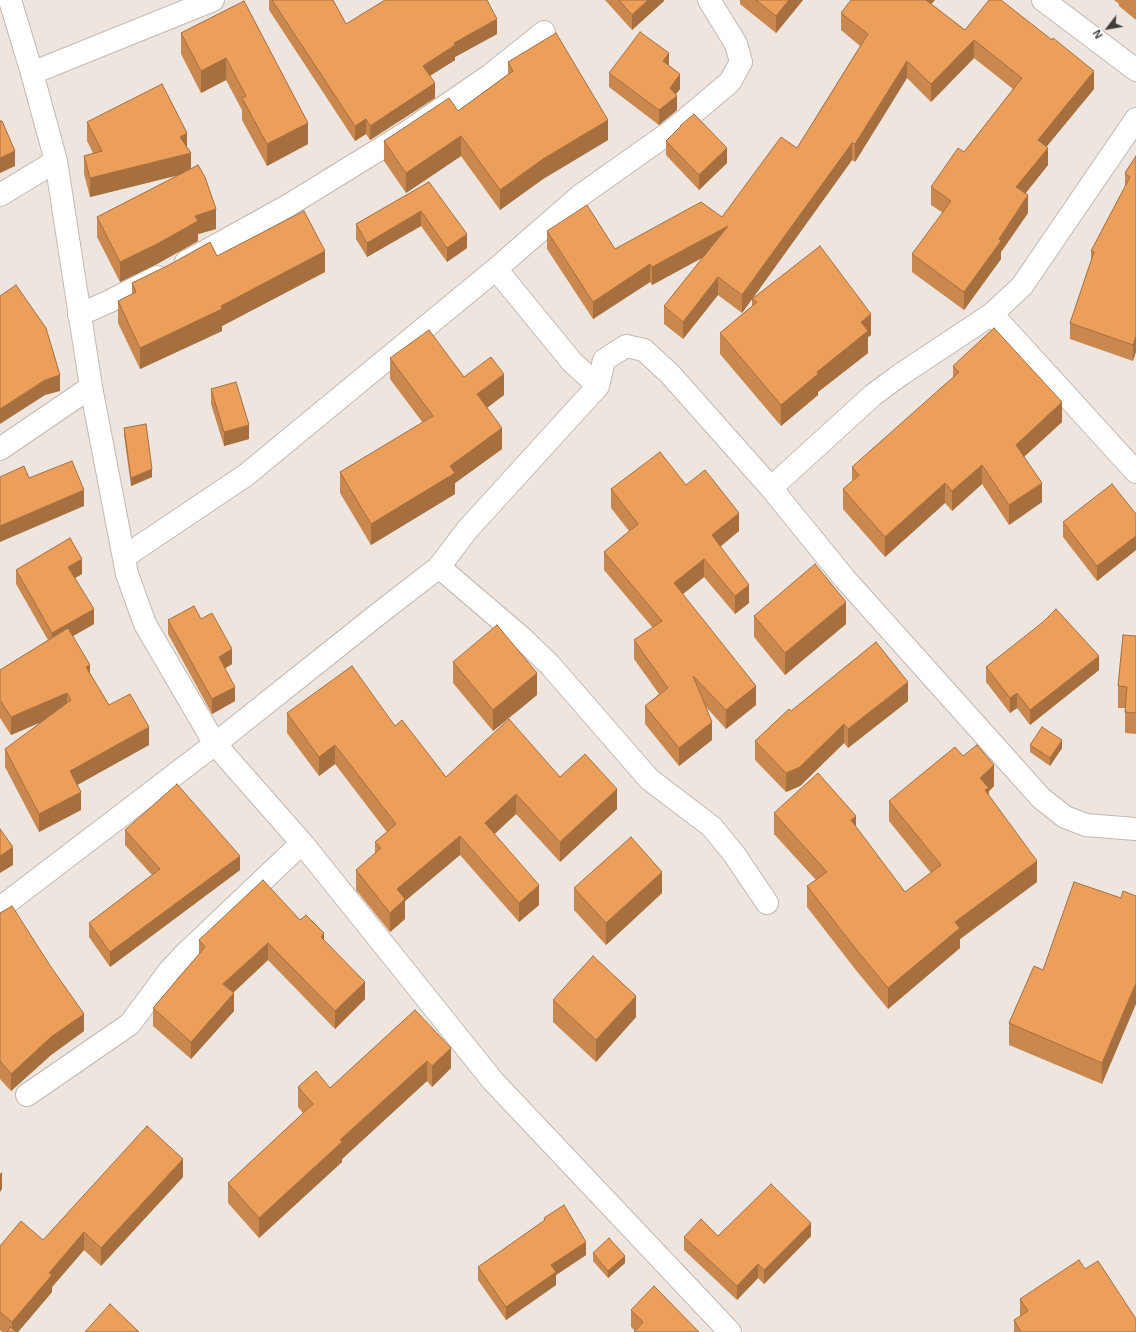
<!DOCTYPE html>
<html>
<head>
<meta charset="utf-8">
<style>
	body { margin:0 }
	#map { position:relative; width:1136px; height:1332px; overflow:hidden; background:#ede5de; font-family:Helvetica,sans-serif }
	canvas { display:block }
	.north { position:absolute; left:1088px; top:8px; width:40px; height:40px; -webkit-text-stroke:3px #fff; paint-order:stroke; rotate:239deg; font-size:11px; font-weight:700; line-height:16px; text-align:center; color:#3f3c39 }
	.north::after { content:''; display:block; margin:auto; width:14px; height:18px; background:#3f3c39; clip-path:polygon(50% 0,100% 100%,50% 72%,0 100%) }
</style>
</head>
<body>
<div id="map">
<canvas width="1136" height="1332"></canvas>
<div class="north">N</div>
</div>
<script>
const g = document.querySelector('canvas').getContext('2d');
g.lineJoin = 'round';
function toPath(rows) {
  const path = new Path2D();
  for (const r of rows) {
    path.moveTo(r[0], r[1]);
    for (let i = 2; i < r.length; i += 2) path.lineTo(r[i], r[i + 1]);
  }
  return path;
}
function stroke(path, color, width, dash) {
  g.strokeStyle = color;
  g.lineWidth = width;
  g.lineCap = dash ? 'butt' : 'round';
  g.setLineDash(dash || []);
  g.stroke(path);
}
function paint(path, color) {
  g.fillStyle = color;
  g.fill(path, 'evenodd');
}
const minor = toPath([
	[10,0,32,73,56,161,91,387,127,574,145,624,215,744,302,843,493,1081,730,1332],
	[1043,0,1136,70],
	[32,73,213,0],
	[0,195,56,161],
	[186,262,289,205,406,133,489,76,544,32],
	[496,269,572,362,598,386],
	[992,314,1136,472],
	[79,315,110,301,157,277],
	[0,449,91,387],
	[771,488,873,395,900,375,992,314,1022,286,1136,119],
	[124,557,246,475,496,269,581,195,673,130,730,82,741,62,736,44,709,0],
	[439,567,521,637,550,665,649,779,712,827,734,854,767,903],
	[0,908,215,744,377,615,439,567,467,530,598,386,604,360,626,346,644,350,670,374,771,488,845,579,1041,798,1065,817,1086,825,1136,829],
	[27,1095,130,1024,169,971,185,954,302,843]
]);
stroke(minor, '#c1b9b2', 24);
stroke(minor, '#fff', 22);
paint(toPath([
	[269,0,333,0,346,24,497,34,455,57,455,60,430,76,435,98,370,140,366,134,355,141,269,10],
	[605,0,664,0,664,1,632,30],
	[740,0,803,0,776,33,740,4],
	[935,0,931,4,965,30,1094,89,1046,147,1048,165,1025,194,1028,213,1001,252,1001,259,964,310,912,272,912,254,943,213,931,205,931,187,964,152,1013,89,974,58,931,102,907,78,855,162,852,160,753,298,871,335,868,337,868,353,818,392,818,395,781,426,720,354,720,333,752,306,752,299,742,313,718,295,683,339,664,324,664,306,703,257,652,285,650,282,593,319,547,249,547,231,615,249,722,217,797,148,860,46,841,30,841,13],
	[1114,0,1136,0,1136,20,1119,6,1119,4],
	[244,1,308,144,267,166,242,120,242,110,226,80,201,93,181,54,181,33],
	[508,62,608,140,543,179,500,210,461,156,406,193,384,161,384,141,458,111,508,74],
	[669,66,680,89,676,94,677,110,659,125,609,87,609,73],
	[87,122,187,148,191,169,216,229,198,234,198,241,157,264,120,282,97,237,97,217,179,175,90,197,84,174,84,156,93,153,87,141],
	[680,126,727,163,699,190,666,155,666,141,680,127],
	[1136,156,1133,361,1070,339,1070,323,1091,262,1091,251,1125,187,1125,173],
	[429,182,467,248,447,262,421,226,367,257,356,239,356,224],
	[217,256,325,272,222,326,222,331,140,369,118,323,118,301,132,295,132,283],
	[390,358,464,377,504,395,487,408,502,449,455,483,455,494,371,545,340,493,340,472,423,423,390,379],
	[953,366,1062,422,1024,457,1042,502,1009,525,982,484,952,511,945,503,885,557,843,509,843,489,852,481,852,467,953,378],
	[211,389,249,439,224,446,211,404],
	[124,428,152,477,131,486,124,435],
	[686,485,739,531,720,547,749,603,735,614,704,577,683,594,756,705,726,729,706,707,712,740,679,766,645,724,645,706,659,694,634,659,634,640,653,628,604,570,604,552,629,531,611,508,611,489],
	[1136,514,1136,550,1097,581,1063,537,1063,522],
	[16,570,82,574,75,578,94,624,73,636,90,673,109,705,149,745,77,785,81,810,39,832,5,767,5,749,43,721,11,735,0,718,0,670,48,640,16,584],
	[754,616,846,624,785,675,754,637],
	[201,619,232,664,225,668,235,701,212,714,168,634,168,620],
	[1136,636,1136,734,1125,733,1125,708,1118,708,1118,686],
	[453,662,537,695,493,731,453,683],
	[986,667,1099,670,1030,725,1017,708,1010,713,986,682],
	[908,701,848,748,844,743,800,786,786,792,755,760,755,741,791,711],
	[287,713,395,726,446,777,560,777,617,809,560,862,516,814,494,834,539,905,519,922,460,855,405,901,405,919,390,932,356,890,356,870,375,853,375,842,387,832,335,764,319,776,287,733],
	[1030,745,1062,748,1050,766,1030,752],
	[963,756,994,786,989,791,989,795,1037,882,960,939,960,948,888,1009,855,969,807,907,807,886,816,880,774,834,774,813,856,827,905,892,931,873,889,821,889,801],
	[125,830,240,870,110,967,89,937,89,923,152,875,125,845],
	[574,888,662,893,606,945,574,910],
	[1121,898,1102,1084,1009,1045,1009,1023,1043,970],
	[0,913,84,1031,51,1055,11,1091,0,1079],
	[300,920,324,940,365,999,335,1029,268,960,233,993,234,1011,191,1059,153,1026,153,1008,199,954,199,940],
	[553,1000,636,1017,596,1062,553,1022],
	[415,1010,451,1068,432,1087,427,1081,342,1159,342,1162,259,1238,228,1203,228,1183,303,1113,298,1107,298,1087,330,1088],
	[183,1177,101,1266,84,1250,52,1287,52,1292,18,1332,2,1332,0,1330,0,1246,43,1240],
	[544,1218,586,1255,556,1275,556,1285,506,1320,478,1280,478,1267,544,1221],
	[718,1236,811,1236,764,1284,758,1278,737,1300,684,1250,684,1237],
	[593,1253,625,1263,608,1278,593,1261],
	[1085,1269,1136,1332,1014,1332,1014,1320,1020,1316,1020,1299],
	[631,1310,699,1332,635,1331,631,1327]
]), '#cb884e');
paint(toPath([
	[648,0,664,0,664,1,632,30,632,15],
	[789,0,803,0,776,33,776,16],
	[921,0,935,0,921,14],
	[497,19,497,34,455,57,455,60,423,80,423,66,454,43],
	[974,40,974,58,931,102,931,84],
	[669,53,669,68,663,61],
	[226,58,226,80,201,93,201,71],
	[907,61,907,78,855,162,855,144],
	[1094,71,1094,89,1038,157,1038,140],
	[680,74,680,89,671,100,677,96,677,110,659,125,659,110,670,88],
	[435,83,435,98,370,140,370,126],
	[366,119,366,134,355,141,355,126],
	[608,120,608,140,543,179,500,210,500,190,543,159],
	[308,123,308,144,267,166,267,144],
	[187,133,187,152,180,137],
	[461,136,461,156,406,193,406,173],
	[852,143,852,160,742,313,742,295],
	[727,148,727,163,699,190,699,175],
	[1048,148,1048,165,1016,205,1016,187],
	[15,151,15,166,0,173,0,158],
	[191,153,191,172,90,197,90,178],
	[1028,195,1028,213,1001,252,1001,259,964,310,964,292],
	[216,209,216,229,198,234,198,241,157,264,120,282,120,262,195,216],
	[421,211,421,226,367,257,367,243],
	[728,226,728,244,652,285,652,267],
	[467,234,467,248,447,262,447,248],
	[325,251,325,272,222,326,222,331,140,369,140,348],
	[650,264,650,282,593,319,593,302],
	[718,277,718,295,683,339,683,322],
	[871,314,871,335,868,337,868,353,818,392,818,395,781,426,781,405,817,372,861,322],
	[1136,336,1136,352,1133,361,1133,345],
	[504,374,504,395,477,415,477,394],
	[60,375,60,391,45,395,0,424,0,409,45,380],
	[1062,402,1062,422,1016,464,1016,445],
	[249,425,249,439,224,446,224,432],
	[502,428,502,449,455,483,455,494,371,545,371,524],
	[982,465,982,484,952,511,952,491],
	[152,469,152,477,131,486,131,478],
	[945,483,945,503,885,557,885,537],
	[1042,483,1042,502,1009,525,1009,505],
	[84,490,84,506,0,542,0,526],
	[739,513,739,531,712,553,712,535],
	[1136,536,1136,550,1097,581,1097,566],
	[82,559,82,574,68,582,68,567],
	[704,559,704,577,674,601,674,583],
	[749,585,749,603,735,614,735,596],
	[846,602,846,624,785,675,785,653],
	[94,609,94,624,52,648,52,633],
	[232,649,232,664,219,672,219,657],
	[1099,656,1099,670,1030,725,1030,710],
	[90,665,90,682,86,667],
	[537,673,537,695,493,731,493,710],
	[908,682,908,701,848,748,848,729],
	[756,686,756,705,726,729,726,710],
	[235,687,235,701,212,714,212,699],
	[67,693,67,711,11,735,11,717],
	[1017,693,1017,708,1010,713,1010,698],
	[712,722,712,740,679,766,679,748],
	[844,724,844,743,800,786,786,792,786,773],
	[149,727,149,745,70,789,70,771],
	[1062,740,1062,748,1050,766,1050,758],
	[335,745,335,764,319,776,319,757],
	[994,765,994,786,989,791,989,808,980,778],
	[617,789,617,809,560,862,560,842],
	[81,792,81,810,39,832,39,814],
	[516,794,516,814,485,843,485,823],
	[856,816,856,836,851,820],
	[460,836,460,855,405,901,405,919,390,932,390,913,397,889],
	[13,847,13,865,0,873,0,856],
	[240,856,240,870,110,967,110,952],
	[1037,861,1037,882,960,939,960,948,888,1009,888,988,955,922],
	[662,872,662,893,606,945,606,923],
	[539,885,539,905,519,922,519,903],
	[324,933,324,951,321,937],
	[268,943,268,960,223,1002,223,984],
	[365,982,365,999,335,1029,335,1011],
	[1136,983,1136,1004,1102,1084,1102,1063],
	[234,993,234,1011,191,1059,191,1042],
	[636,996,636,1017,596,1062,596,1040],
	[84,1014,84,1031,51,1055,11,1091,11,1074,51,1037],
	[451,1048,451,1068,432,1087,432,1066],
	[427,1061,427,1081,342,1159,342,1162,259,1238,259,1218,340,1140],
	[183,1159,183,1177,101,1266,101,1248],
	[2,1172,2,1189,0,1192,0,1174],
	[811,1223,811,1236,764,1284,764,1270],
	[84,1232,84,1250,52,1287,52,1292,18,1332,12,1332,12,1322,49,1273],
	[586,1242,586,1255,556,1275,556,1285,506,1320,506,1307,551,1265],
	[625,1256,625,1263,608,1278,608,1271],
	[758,1264,758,1278,737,1300,737,1286]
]), '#a56f40');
const building = toPath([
	[272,0,333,0,346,24,385,0,487,0,497,19,454,43,455,45,423,66,435,83,370,126,366,119,355,126,272,0],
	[619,0,648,0,632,15,619,0],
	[756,0,789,0,776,16,756,0],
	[851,0,926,0,965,30,989,0,1001,0,1052,40,1053,38,1094,71,1038,140,1048,148,1016,187,1028,195,999,239,1001,241,964,292,912,254,951,201,931,187,958,148,964,152,1022,78,974,40,931,84,907,61,855,144,852,143,742,295,718,277,683,322,664,306,728,226,652,267,650,264,593,302,547,231,587,205,615,249,701,202,722,217,781,137,797,148,868,34,841,13,851,0],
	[244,1,308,123,267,144,242,98,246,96,226,58,201,71,181,33,244,1],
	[640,32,669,53,663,61,680,74,670,88,677,96,659,110,609,73,640,32],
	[556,33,608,120,543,159,500,190,461,136,406,173,384,141,449,98,458,111,513,71,508,62,556,33],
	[162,84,187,133,180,137,191,153,90,178,84,156,102,151,87,122,162,84],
	[694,114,727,148,699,175,666,141,681,126,680,126,694,114],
	[0,121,2,121,15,151,0,158,0,121],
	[1136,156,1136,336,1133,345,1070,323,1094,252,1091,251,1130,177,1125,173,1136,156],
	[198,165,205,177,216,209,195,216,198,221,157,244,120,262,97,217,198,165],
	[429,182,467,234,447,248,421,211,367,243,356,224,429,182],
	[304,211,325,251,221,306,222,309,140,348,118,301,136,292,132,283,169,265,210,242,217,256,304,211],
	[820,246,871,314,861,322,868,331,817,372,818,374,781,405,720,333,757,302,752,299,820,246],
	[16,285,46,328,60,375,45,380,0,409,0,296,16,285],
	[994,328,1062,402,1016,445,1042,483,1009,505,982,465,952,491,945,483,885,537,843,489,859,475,852,467,959,372,953,366,994,328],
	[429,330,464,377,491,357,504,374,477,394,502,428,450,466,455,473,371,524,340,472,433,416,390,358,429,330],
	[236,382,249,425,224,432,211,389,236,382],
	[146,424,152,469,131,478,124,428,146,424],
	[660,452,686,485,705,470,739,513,712,535,749,585,735,596,704,559,674,583,756,686,726,710,693,676,712,722,679,748,645,706,668,688,634,640,662,621,604,552,638,524,611,489,660,452],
	[72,461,84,490,0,526,0,477,24,466,29,478,72,461],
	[1112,484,1136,514,1136,536,1097,566,1063,522,1112,484],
	[70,538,82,559,68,567,94,609,52,633,16,570,70,538],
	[815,564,846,602,785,653,754,616,815,564],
	[194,606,201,619,212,613,232,649,219,657,235,687,212,699,168,620,194,606],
	[1056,609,1099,656,1030,710,1017,693,1010,698,986,667,1043,622,1056,609],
	[497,625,537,673,493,710,453,662,497,625],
	[68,628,90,665,86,667,109,705,130,694,149,727,70,771,81,792,39,814,5,749,71,700,67,693,11,717,0,700,0,670,68,628],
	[1123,635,1136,636,1136,713,1125,712,1127,687,1118,686,1123,635],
	[876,642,908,682,848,729,844,724,800,767,786,773,755,741,789,709,791,711,876,642],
	[352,666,395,726,402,720,446,777,509,719,560,777,585,754,617,789,560,842,516,794,485,823,539,885,519,903,460,836,397,889,405,899,390,913,356,870,381,848,375,842,396,824,335,745,319,757,287,713,352,666],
	[1042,727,1062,740,1050,758,1030,745,1042,727],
	[977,745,994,765,980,778,989,788,985,790,1037,861,955,922,960,928,888,988,855,948,807,886,827,872,774,813,818,773,856,816,851,820,905,892,941,865,889,801,955,747,963,756,977,745],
	[177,784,240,856,110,952,89,923,160,869,125,830,177,784],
	[0,829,13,847,0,856,0,829],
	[631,837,662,872,606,923,574,888,631,837],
	[263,880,300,920,306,915,324,933,321,937,365,982,335,1011,268,943,223,984,234,993,191,1042,153,1008,205,947,199,940,263,880],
	[1074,882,1121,898,1123,891,1136,896,1136,983,1102,1063,1009,1023,1034,966,1043,970,1074,882],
	[12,906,51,967,84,1014,51,1037,11,1074,0,1061,0,913,12,906],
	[593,956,636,996,596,1040,553,1000,593,956],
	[415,1010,451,1048,432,1066,427,1061,340,1140,342,1142,259,1218,228,1183,313,1104,298,1087,316,1071,330,1088,415,1010],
	[147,1126,183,1159,101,1248,84,1232,49,1273,52,1275,12,1322,0,1312,0,1246,21,1221,43,1240,147,1126],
	[771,1184,811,1223,764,1270,758,1264,737,1286,684,1237,701,1219,718,1236,771,1184],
	[564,1205,586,1242,551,1265,556,1272,506,1307,478,1267,545,1220,544,1218,564,1205],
	[609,1238,625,1256,608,1271,593,1253,609,1238],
	[1079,1260,1085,1269,1098,1261,1136,1319,1136,1332,1021,1332,1014,1320,1028,1311,1020,1299,1079,1260],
	[654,1286,699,1332,634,1332,643,1322,631,1310,654,1286],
	[110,1304,139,1332,85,1332,110,1304],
	[10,1327,17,1332,7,1332,10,1327]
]);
paint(building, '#ec9e5b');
stroke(building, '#a56f40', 1);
</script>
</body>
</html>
